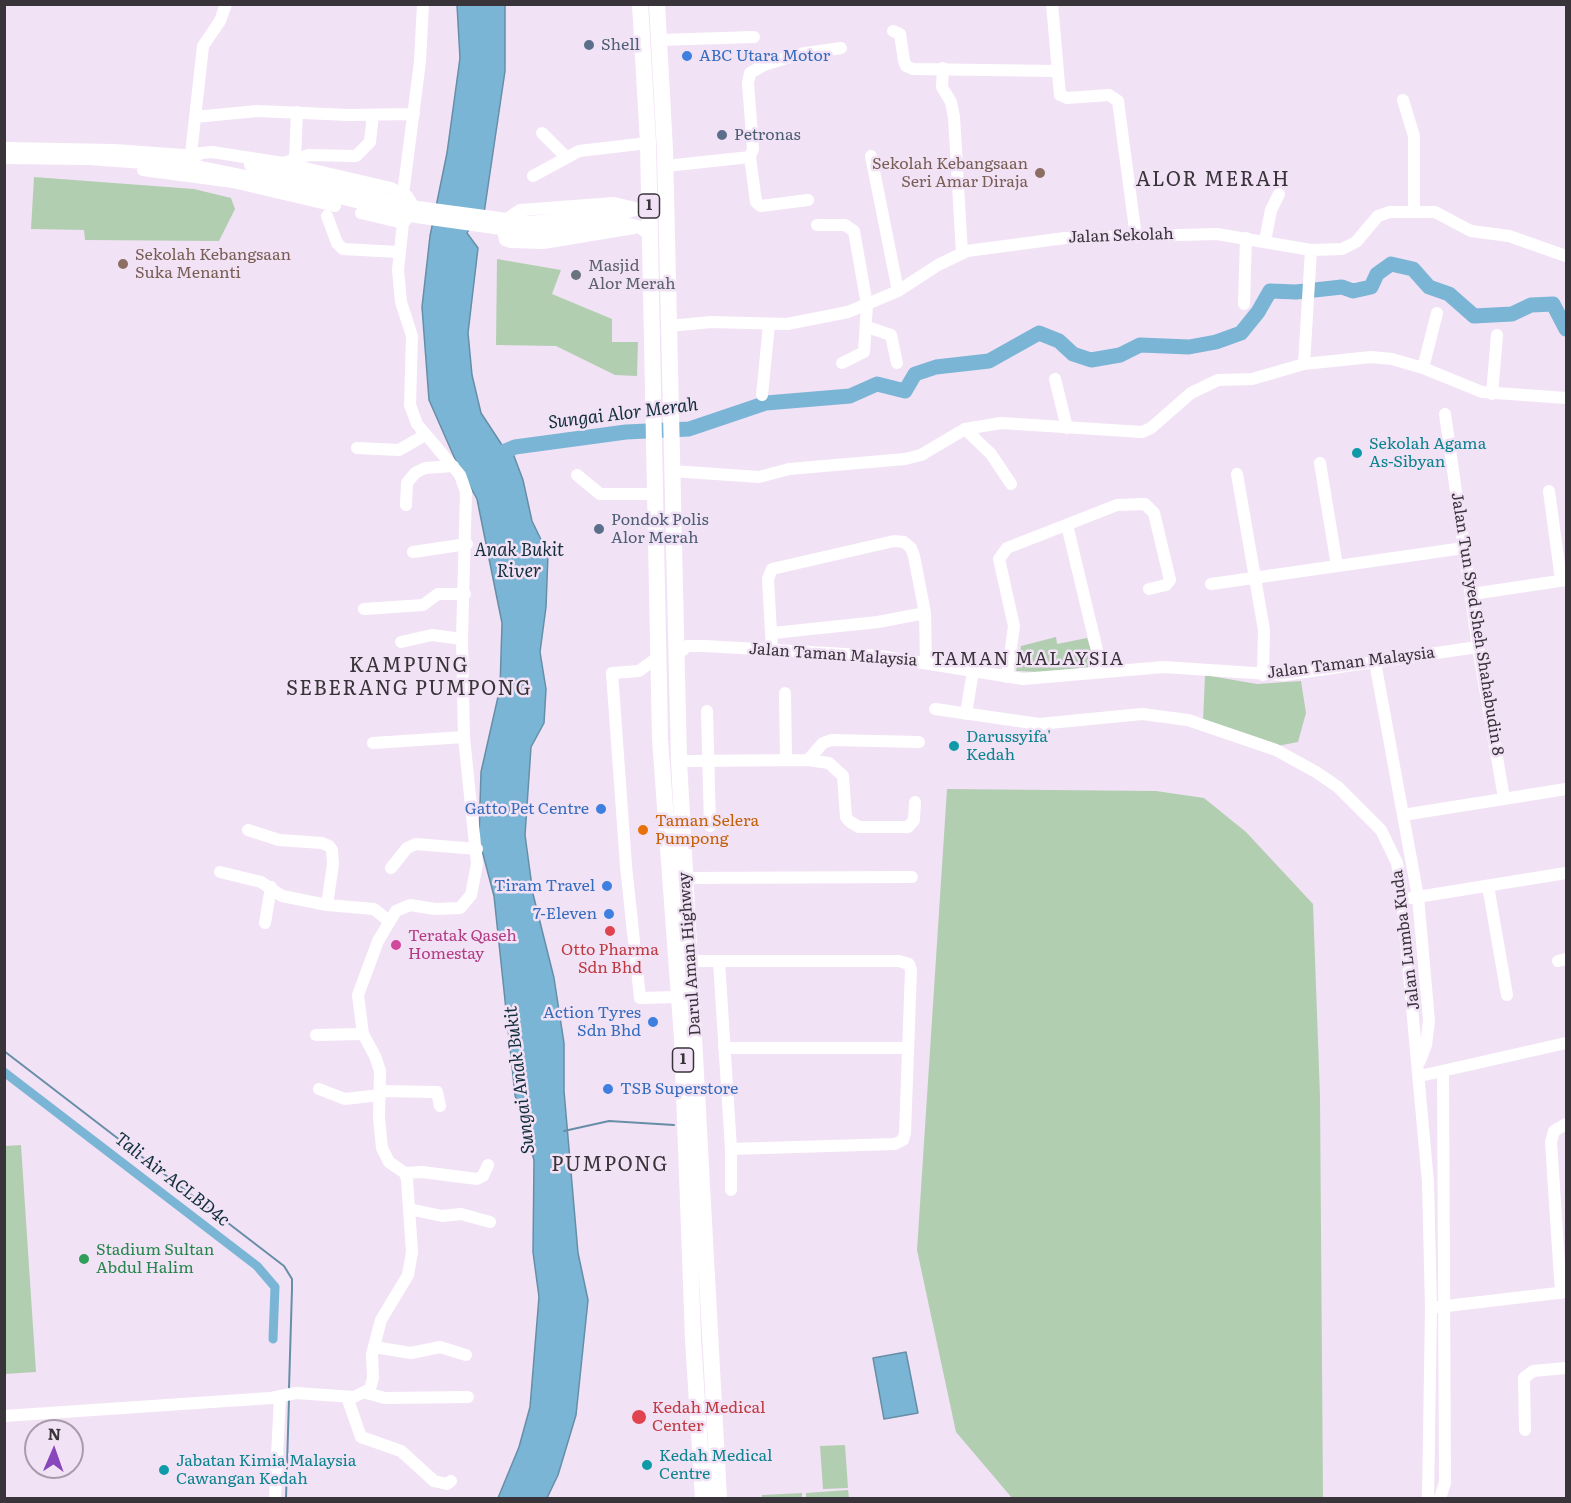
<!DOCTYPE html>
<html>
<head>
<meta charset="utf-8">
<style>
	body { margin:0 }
	#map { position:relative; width:1571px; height:1503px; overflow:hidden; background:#f2e2f5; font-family:Literata,serif }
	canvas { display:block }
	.frame { position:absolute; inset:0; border:6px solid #39333a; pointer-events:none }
	.north { position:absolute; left:24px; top:1419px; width:60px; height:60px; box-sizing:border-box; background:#f2e2f5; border:2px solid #a89caa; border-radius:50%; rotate:2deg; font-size:16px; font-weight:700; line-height:24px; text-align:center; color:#39333a }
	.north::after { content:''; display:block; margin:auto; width:21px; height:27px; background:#8847bc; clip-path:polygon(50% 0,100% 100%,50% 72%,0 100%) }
</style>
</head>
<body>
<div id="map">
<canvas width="1571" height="1503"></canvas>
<div class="frame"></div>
<div class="north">N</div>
</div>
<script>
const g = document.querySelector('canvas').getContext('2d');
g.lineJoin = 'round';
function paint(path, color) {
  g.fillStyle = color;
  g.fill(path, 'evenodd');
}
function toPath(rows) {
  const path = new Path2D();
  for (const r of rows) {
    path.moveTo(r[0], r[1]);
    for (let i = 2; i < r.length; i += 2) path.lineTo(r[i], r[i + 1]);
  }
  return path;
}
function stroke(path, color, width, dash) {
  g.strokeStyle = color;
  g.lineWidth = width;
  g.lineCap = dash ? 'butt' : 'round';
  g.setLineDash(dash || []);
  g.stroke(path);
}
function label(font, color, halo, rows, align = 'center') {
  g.font = font + ' Literata,serif';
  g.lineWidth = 5;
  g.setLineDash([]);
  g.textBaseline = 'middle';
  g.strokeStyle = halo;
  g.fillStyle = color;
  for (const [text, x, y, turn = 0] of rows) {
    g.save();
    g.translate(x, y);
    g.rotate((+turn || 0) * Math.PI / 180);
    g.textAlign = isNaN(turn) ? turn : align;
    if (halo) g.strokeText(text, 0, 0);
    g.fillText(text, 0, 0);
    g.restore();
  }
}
paint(toPath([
	[34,177,194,189,231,198,235,209,219,241,85,240,84,230,31,229],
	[497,259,561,270,552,294,612,319,612,342,638,342,637,376,615,375,556,346,496,345],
	[1056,637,1057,644,1087,638,1094,659,1087,668,1041,672,1016,671,1021,646],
	[1205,675,1257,684,1301,681,1306,713,1298,742,1277,746,1203,722],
	[947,789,1156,791,1204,798,1246,832,1313,904,1320,1096,1323,1498,1012,1498,956,1432,917,1250],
	[21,1145,36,1372,5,1374,5,1146],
	[845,1445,848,1488,823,1489,820,1446],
	[848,1490,849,1498,806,1498,806,1493],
	[802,1493,802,1498,762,1498,762,1495]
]), '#b2ceb1');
const water = toPath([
	[457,5,505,5,505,71,483,220,473,222,467,233,478,248,468,333,472,375,481,413,502,445,515,447,514,456,523,480,532,521,548,554,546,607,540,652,546,689,544,723,531,747,525,835,533,894,554,978,564,1043,564,1091,578,1253,588,1300,576,1415,558,1475,547,1498,498,1498,519,1447,530,1407,539,1297,533,1252,534,1160,515,1095,494,896,479,839,481,772,500,688,502,623,477,499,455,459,429,400,422,307,430,236,447,153,460,58,457,5],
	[906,1352,918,1413,884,1419,873,1358,906,1352]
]);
paint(water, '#7bb5d6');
stroke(water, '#678ea7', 1.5);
stroke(toPath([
	[4,1051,284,1266,292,1279,292,1289,289,1388],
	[564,1131,609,1121,674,1125],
	[286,1498,289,1399]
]), '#678ea7', 2);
stroke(toPath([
	[4,1072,257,1266,275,1287,273,1339]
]), '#7bb5d6', 9);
stroke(toPath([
	[496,455,515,447,626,432,689,429,766,403,850,396,877,384,905,391,915,374,936,367,989,361,1039,333,1059,341,1073,354,1091,360,1120,355,1140,345,1189,347,1216,342,1241,333,1258,312,1270,291,1296,292,1342,287,1353,291,1371,287,1377,274,1391,264,1413,269,1429,287,1449,294,1474,316,1512,314,1531,305,1553,304,1566,329]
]), '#7bb5d6', 15);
stroke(toPath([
	[1052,4,1060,95,1067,98,1109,95,1118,101,1136,237],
	[893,31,900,34,904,61,906,66,913,69,1056,71],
	[659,40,754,37],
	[943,68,942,87,951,102,954,117,962,253],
	[1403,100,1414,136,1414,211],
	[195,117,257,111,349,115,414,114],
	[542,133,566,157],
	[4,148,114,150,197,156],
	[871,156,898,291],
	[750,157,756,202,761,206,808,200],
	[4,158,89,159,200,167,280,183,416,217,530,233,624,223,638,226,650,236],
	[295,159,297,112],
	[283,163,309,155,356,156,370,142,373,115],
	[250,165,417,207,530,222,628,212,649,206],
	[666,166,750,157,753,149,748,83,750,73,764,65,799,54,841,48],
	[143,170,233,182,335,206],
	[533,176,579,151,648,143],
	[403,194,420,62,423,4],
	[361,213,403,223],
	[327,216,337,243,343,249,399,252],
	[817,225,845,225,854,231,867,305,864,352,842,363],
	[634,228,543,243,511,242,505,240,503,230,507,219,520,210,614,203,639,209],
	[1265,241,1271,210,1279,194],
	[1244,304,1246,238],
	[669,326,711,322,787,324,848,312,898,291,938,265,967,251,1065,238,1217,234,1311,250,1342,249,1356,242,1378,216,1390,212,1435,212,1471,231,1509,236,1566,256],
	[867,327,891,335,897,363],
	[1304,364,1311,250],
	[1423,368,1437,313],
	[1055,379,1067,428],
	[1492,394,1497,335],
	[762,395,769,325],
	[1445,414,1478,647,1504,798],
	[965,429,991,454,1011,484],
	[357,448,399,450,425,435],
	[1320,463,1337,566],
	[672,471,759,477,789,469,905,459,921,455,965,429,1001,423,1142,432,1151,428,1191,393,1218,380,1252,379,1304,364,1371,357,1392,359,1423,368,1482,392,1566,398],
	[1237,474,1264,630,1263,675],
	[577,475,600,494,657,494],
	[1549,491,1561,580],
	[406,505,407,483,415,473,425,468,453,466],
	[1067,525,1102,671],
	[413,552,467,544],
	[1211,584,1464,548],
	[1472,594,1566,580],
	[364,609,423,605,438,594,465,594],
	[773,633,878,622,925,613],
	[401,642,432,635,462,639],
	[683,650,687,646,704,646,880,656,1023,679,1164,667,1284,675,1478,647],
	[772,650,768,579,772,569,894,541,904,542,911,548,914,556,925,613,926,662],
	[658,657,639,671,612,673,626,866,640,998,678,997],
	[1375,662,1418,897,1429,1021,1426,1045,1420,1061],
	[1007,677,1014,626,999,559,1007,548,1117,505,1145,504,1154,513,1170,580,1166,585,1149,589],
	[785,693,786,760],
	[935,709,1039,724,1142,714,1188,720,1276,750,1316,772,1338,787,1381,830,1397,863,1401,887,1428,1182,1431,1308,1428,1498],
	[707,711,710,826],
	[966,714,973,671],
	[373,743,464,737],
	[808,760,823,743,831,740,919,742],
	[679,761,808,760,829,763,843,776,846,817,849,821,859,827,908,827,914,820,915,802],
	[1403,815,1566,789],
	[248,830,279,840,322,843,329,846,332,850,333,864,327,905],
	[391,868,407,848,416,844,477,849],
	[220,872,261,882,282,896,327,905,374,909,389,921],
	[685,878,912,877],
	[1488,886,1507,995],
	[1411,898,1566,873],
	[265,923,271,887],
	[689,961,899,961,909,964,911,970,905,1133,903,1140,895,1144,731,1149],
	[719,961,731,1149,731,1190],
	[1558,961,1566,959],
	[316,1035,363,1034],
	[724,1048,908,1048],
	[1420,1076,1566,1043],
	[319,1089,345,1099,380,1095],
	[381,1091,437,1092,440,1106],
	[405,1173,422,1172,477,1179,483,1176,488,1165],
	[409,1209,442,1216,461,1214,490,1222],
	[1561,1293,1551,1142,1554,1131,1566,1124],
	[1438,1307,1566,1292],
	[374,1347,411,1353,440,1347,466,1355],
	[366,1393,385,1398,468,1397],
	[347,1397,361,1437,401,1451,434,1481,447,1484,451,1481],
	[4,1416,271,1398,296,1393,354,1397,370,1389,373,1378,372,1354,381,1320,408,1275,412,1252,407,1179,405,1173,389,1162,382,1148,379,1118,380,1071,375,1056,363,1034,358,995,378,941,396,911,410,905,435,909,460,908,471,895,477,864,464,737,462,639,466,492,460,475,417,424,410,405,412,336,401,302,398,270,403,223,412,213,412,204,407,196,391,188,283,163,212,152,191,154,203,46,220,21,226,4],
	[1525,1430,1524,1378,1533,1371,1566,1368],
	[275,1498,280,1396],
	[1440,1498,1445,1483,1443,1071]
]), '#fff', 12);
stroke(toPath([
	[640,4,648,143,660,739,682,1038,693,1339,703,1498],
	[657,4,665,150,679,761,719,1498]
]), '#fff', 16);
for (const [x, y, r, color] of [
	[589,45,6,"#5c6f8a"],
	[687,56,6,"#3f7fe0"],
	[722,135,6,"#5c6f8a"],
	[1040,173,6,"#8d6e63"],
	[123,264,6,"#8d6e63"],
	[576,275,6,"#6b7280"],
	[1357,453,6,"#0f9aa8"],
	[599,529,6,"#5c6f8a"],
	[954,746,6,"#0f9aa8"],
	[601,809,6,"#3f7fe0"],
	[643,830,6,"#e8710a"],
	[607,886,6,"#3f7fe0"],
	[609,914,6,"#3f7fe0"],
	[610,931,6,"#e0444e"],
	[396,945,6,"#d1479c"],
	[653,1022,6,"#3f7fe0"],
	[608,1089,6,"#3f7fe0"],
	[84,1259,6,"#2e9e5b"],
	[639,1417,8,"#e0444e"],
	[647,1465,6,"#0f9aa8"],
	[164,1470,6,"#0f9aa8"]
]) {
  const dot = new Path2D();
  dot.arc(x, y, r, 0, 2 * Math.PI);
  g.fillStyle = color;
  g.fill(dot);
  stroke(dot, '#f2e2f5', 2);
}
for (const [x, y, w] of [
	[649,206,21],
	[683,1060,21]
]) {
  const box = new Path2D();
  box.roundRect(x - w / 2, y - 12, w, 24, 4.5);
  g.fillStyle = '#f2e2f5';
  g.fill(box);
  stroke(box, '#39333a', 1.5);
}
label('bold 15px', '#39333a', null, [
	["1",649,206],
	["1",683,1060]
]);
label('16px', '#4e5e75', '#f2e2f5', [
	["Shell",601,45],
	["Petronas",734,135],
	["Pondok Polis",611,520],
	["Alor Merah",611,538]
], 'left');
label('16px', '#366cbe', '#f2e2f5', [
	["ABC Utara Motor",699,56,"left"],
	["Gatto Pet Centre",589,809],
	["Tiram Travel",595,886],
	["7-Eleven",597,914],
	["Action Tyres",641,1013],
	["Sdn Bhd",641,1031],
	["TSB Superstore",620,1089,"left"]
], 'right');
label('16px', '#785e54', '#f2e2f5', [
	["Sekolah Kebangsaan",1028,164],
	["Seri Amar Diraja",1028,182],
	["Sekolah Kebangsaan",135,255,"left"],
	["Suka Menanti",135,273,"left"]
], 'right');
label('16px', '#39333a', '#f2e2f5', [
	["Jalan Sekolah",1121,236,-2],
	["Jalan Tun Syed Sheh Shahabudin 8",1477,624,81],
	["Jalan Taman Malaysia",833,655,4],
	["Jalan Taman Malaysia",1351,663,-7],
	["Jalan Lumba Kuda",1406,940,-97],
	["Darul Aman Highway",690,954,-94]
]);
label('16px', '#5b616d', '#f2e2f5', [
	["Masjid",588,266],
	["Alor Merah",588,284]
], 'left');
label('16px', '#0d838f', '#f2e2f5', [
	["Sekolah Agama",1369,444],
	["As-Sibyan",1369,462],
	["Darussyifa'",966,737],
	["Kedah",966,755],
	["Kedah Medical",659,1456],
	["Centre",659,1474],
	["Jabatan Kimia Malaysia",176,1461],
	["Cawangan Kedah",176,1479]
], 'left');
label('16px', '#c56008', '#f2e2f5', [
	["Taman Selera",655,821],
	["Pumpong",655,839]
], 'left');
label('16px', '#b23c85', '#f2e2f5', [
	["Teratak Qaseh",408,936],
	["Homestay",408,954]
], 'left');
label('16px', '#be3a42', '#f2e2f5', [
	["Otto Pharma",610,950],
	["Sdn Bhd",610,968],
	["Kedah Medical",652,1408,"left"],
	["Center",652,1426,"left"]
]);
label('16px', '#27864d', '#f2e2f5', [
	["Stadium Sultan",96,1250],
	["Abdul Halim",96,1268]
], 'left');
label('italic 18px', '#132f3d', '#f2e2f5', [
	["Sungai Alor Merah",623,414,-7],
	["Anak Bukit",519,551],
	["River",519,572],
	["Sungai Anak Bukit",520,1080,-97],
	["Tali Air ACLBD4c",172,1180,38]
]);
g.letterSpacing = '1.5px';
label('18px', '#39333a', '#f2e2f5', [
	["TAMAN MALAYSIA",1028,660]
]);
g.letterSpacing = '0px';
g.letterSpacing = '1.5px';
label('20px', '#39333a', '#f2e2f5', [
	["ALOR MERAH",1213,180],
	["KAMPUNG",409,666],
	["SEBERANG PUMPONG",409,689],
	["PUMPONG",610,1165]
]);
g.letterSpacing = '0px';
</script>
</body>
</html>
